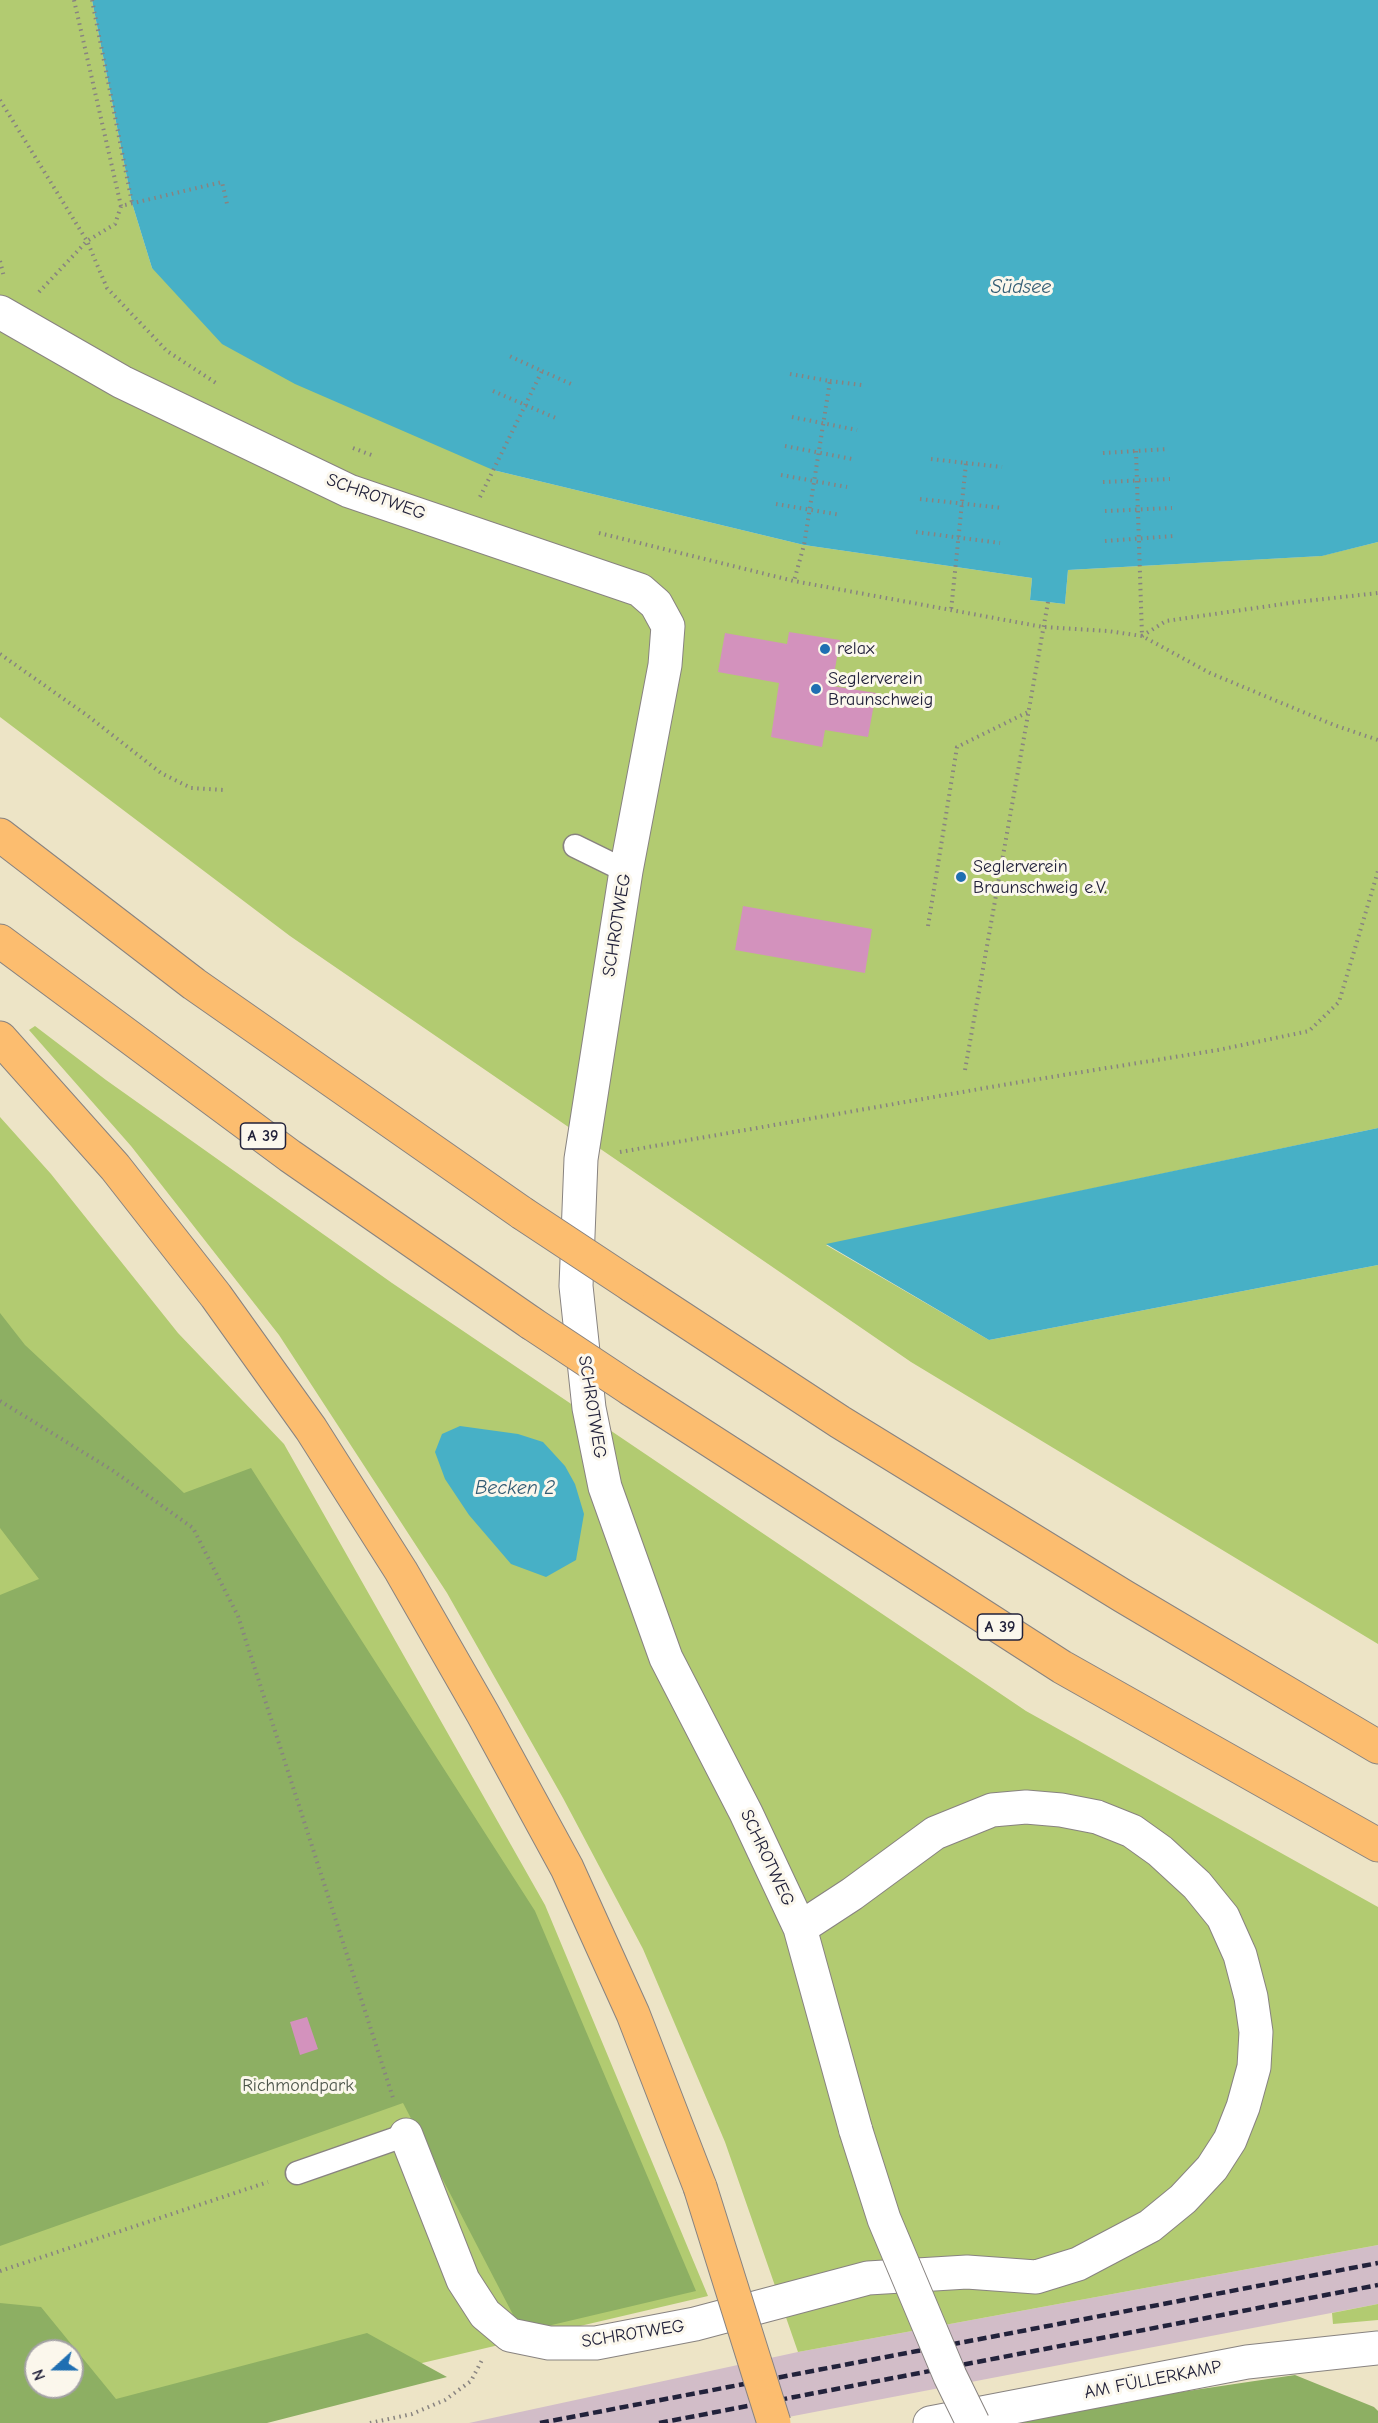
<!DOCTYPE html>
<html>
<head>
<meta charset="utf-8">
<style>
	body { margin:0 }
	#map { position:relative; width:1378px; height:2423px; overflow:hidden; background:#ede4c6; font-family:"Comic Neue",sans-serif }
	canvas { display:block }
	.north { position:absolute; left:24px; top:2339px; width:60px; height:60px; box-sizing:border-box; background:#fbf7ec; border:2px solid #a4a2a5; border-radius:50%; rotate:249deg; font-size:16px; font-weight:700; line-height:24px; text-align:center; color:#22223b }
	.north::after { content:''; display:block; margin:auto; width:21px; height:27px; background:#1f6fb2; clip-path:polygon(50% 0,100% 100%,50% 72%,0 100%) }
</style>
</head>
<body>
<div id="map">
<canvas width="1378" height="2423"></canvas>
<div class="north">N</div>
</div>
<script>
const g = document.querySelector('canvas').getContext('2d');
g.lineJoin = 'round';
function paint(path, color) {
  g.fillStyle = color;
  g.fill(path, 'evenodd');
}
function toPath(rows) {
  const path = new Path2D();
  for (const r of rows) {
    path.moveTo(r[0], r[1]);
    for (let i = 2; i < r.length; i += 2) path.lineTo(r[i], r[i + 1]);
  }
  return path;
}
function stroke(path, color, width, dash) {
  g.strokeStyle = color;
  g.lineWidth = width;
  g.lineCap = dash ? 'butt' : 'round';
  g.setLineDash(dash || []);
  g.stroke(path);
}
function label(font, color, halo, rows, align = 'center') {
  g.font = font + ' "Comic Neue",sans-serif';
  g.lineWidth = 6;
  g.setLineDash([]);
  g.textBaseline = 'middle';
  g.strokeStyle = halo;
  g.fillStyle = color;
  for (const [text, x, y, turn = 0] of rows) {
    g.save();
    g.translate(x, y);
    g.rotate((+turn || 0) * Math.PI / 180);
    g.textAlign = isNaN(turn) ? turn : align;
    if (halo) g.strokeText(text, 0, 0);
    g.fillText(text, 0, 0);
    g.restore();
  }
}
paint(toPath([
	[1378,2245,1378,2304,757,2423,469,2423,798,2352]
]), '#d2bdc8');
paint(toPath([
	[0,0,92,0,132,203,152,268,493,470,804,545,1032,578,1030,600,1065,604,1068,570,1321,556,1378,542,1378,1128,826,1245,989,1340,1378,1265,1378,1644,911,1362,290,936,0,717],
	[35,1026,106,1080,392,1283,1026,1711,1378,1907,1378,2245,798,2352,725,2142,643,1949,563,1798,447,1593,279,1335,131,1146,29,1030],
	[0,1117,51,1174,178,1333,284,1444,545,1905,708,2296,166,2423,0,2423],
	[36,2351,72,2351,72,2387,36,2387],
	[1378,2304,1378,2320,1333,2324,1332,2313]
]), '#b2cb71');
paint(toPath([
	[0,1313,25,1345,184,1493,251,1468,535,1911,696,2291,522,2332,403,2103,0,2246,0,1595,39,1579,0,1528],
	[0,2303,41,2307,116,2399,367,2333,447,2377,267,2423,0,2423],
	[36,2351,72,2351,72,2387,36,2387],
	[1295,2375,1374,2407,1378,2411,1378,2423,1016,2423,1013,2417]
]), '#8daf63');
paint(toPath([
	[92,0,1378,0,1378,542,1322,556,1068,570,1065,604,1030,600,1032,578,804,545,493,470,295,384,222,344,152,268,132,203],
	[1378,1128,1378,1265,989,1340,826,1244],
	[460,1426,518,1434,543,1442,565,1466,575,1484,584,1514,576,1560,546,1577,511,1564,469,1515,445,1479,435,1452,442,1434]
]), '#47b0c6');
paint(toPath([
	[789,632,840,640,832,686,876,693,868,737,825,730,822,747,771,737,779,683,718,672,725,633,787,644],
	[743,906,872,929,865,973,735,950],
	[307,2017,318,2049,300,2055,290,2022]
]), '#d392bd');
const service = toPath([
	[575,846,626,871],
	[297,2173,406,2135]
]);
const minor = toPath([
	[0,312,122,382,349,491,640,590,656,604,668,626,665,665,626,871,581,1159,576,1286,589,1408,605,1487,666,1658,746,1813,800,1928,856,2131],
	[406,2135,463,2280,485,2314,510,2335,549,2343,596,2343,695,2324,868,2278,967,2272,1036,2277,1078,2264,1150,2226,1183,2199,1212,2168,1230,2140,1243,2107,1254,2067,1256,2032,1251,1997,1240,1955,1223,1917,1197,1885,1160,1851,1132,1831,1097,1817,1061,1810,1026,1807,992,1810,935,1833,852,1894,800,1928],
	[930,2423,1247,2362,1378,2348]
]);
const motorway = toPath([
	[0,835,194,984,522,1213],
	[0,941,290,1156,531,1323],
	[0,1038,115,1167,216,1296,311,1429,401,1571,483,1714,567,1868,633,2014,700,2187],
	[631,1285,840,1422,1123,1596,1378,1747],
	[632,1390,1062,1667,1378,1845]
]);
stroke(service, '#888380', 25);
stroke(minor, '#888380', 35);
stroke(motorway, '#888380', 35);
stroke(toPath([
	[74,0,121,206],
	[92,0,132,203],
	[0,100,87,241,107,288,167,351,216,383],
	[0,261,4,277],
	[39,292,87,241,115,224,121,206,222,182,227,204],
	[542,371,571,384],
	[790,374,830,381,804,545,794,581],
	[830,381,862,385],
	[493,391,558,419],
	[792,417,857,430],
	[785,446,852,459],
	[353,448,374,456],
	[1136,451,1142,636],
	[1103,453,1168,449],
	[931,459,966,463,951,611],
	[966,463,1002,467],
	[781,475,847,487],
	[1103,482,1170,479],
	[480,497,542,371,507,355],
	[920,499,1003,508],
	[776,504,841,515],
	[1105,511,1172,508],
	[916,532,1000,543],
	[599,533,794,581,1043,627,1108,631,1142,636,1210,673,1334,725,1378,740],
	[1105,541,1174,536],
	[1142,636,1166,621,1297,602,1378,593],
	[0,654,88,716,161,773,191,788,224,790],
	[928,926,957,747,1028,712],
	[965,1070,1048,602],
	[620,1152,1008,1084,1218,1050,1309,1031,1339,1002,1378,871],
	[0,1401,112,1470,193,1528,238,1616,394,2101],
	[0,2271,268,2182],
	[370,2423,412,2414,445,2400,471,2381,482,2360]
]), '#888380', 4, [1.5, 4.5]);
stroke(service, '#fff', 22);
stroke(minor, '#fff', 33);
stroke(motorway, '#fcbd6f', 33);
stroke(toPath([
	[540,2423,1378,2263],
	[659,2423,1378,2285]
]), '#22223b', 4.5, [9, 4.5]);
const minorBridge = toPath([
	[856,2131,884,2219,950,2376,973,2423]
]);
const motorwayBridge = toPath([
	[522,1213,631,1285],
	[531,1323,632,1390],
	[700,2187,774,2423]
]);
stroke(minorBridge, '#888380', 35, []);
stroke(motorwayBridge, '#888380', 35, []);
stroke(minorBridge, '#fff', 33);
stroke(motorwayBridge, '#fcbd6f', 33);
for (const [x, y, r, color] of [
	[825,649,6,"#1f6fb2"],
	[816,689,6,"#1f6fb2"],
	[961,877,6,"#1f6fb2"]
]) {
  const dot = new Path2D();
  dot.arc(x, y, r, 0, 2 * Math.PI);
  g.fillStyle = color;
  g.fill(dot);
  stroke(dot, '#fbf7ec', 2);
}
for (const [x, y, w] of [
	[263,1136,45],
	[1000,1627,45]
]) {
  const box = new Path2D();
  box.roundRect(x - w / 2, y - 13, w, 26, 4.5);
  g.fillStyle = '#fbf7ec';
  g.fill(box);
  stroke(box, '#22223b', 1.5);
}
label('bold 16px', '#22223b', null, [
	["A 39",263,1136],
	["A 39",1000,1627]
]);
label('18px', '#22223b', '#fbf7ec', [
	["SCHROTWEG",376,497,20],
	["SCHROTWEG",617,925,-81],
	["SCHROTWEG",592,1407,81],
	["SCHROTWEG",767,1858,65],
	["SCHROTWEG",633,2334,-9],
	["AM FÜLLERKAMP",1153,2380,-11]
]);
label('18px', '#22223b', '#fbf7ec', [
	["relax",837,649],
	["Seglerverein",828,679],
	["Braunschweig",828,700],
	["Seglerverein",973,867],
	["Braunschweig e.V.",973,888]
], 'left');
label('18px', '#4d554b', '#fbf7ec', [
	["Richmondpark",298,2086]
]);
label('italic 20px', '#315b73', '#fbf7ec', [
	["Südsee",1021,287],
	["Becken 2",515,1488]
]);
</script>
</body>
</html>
